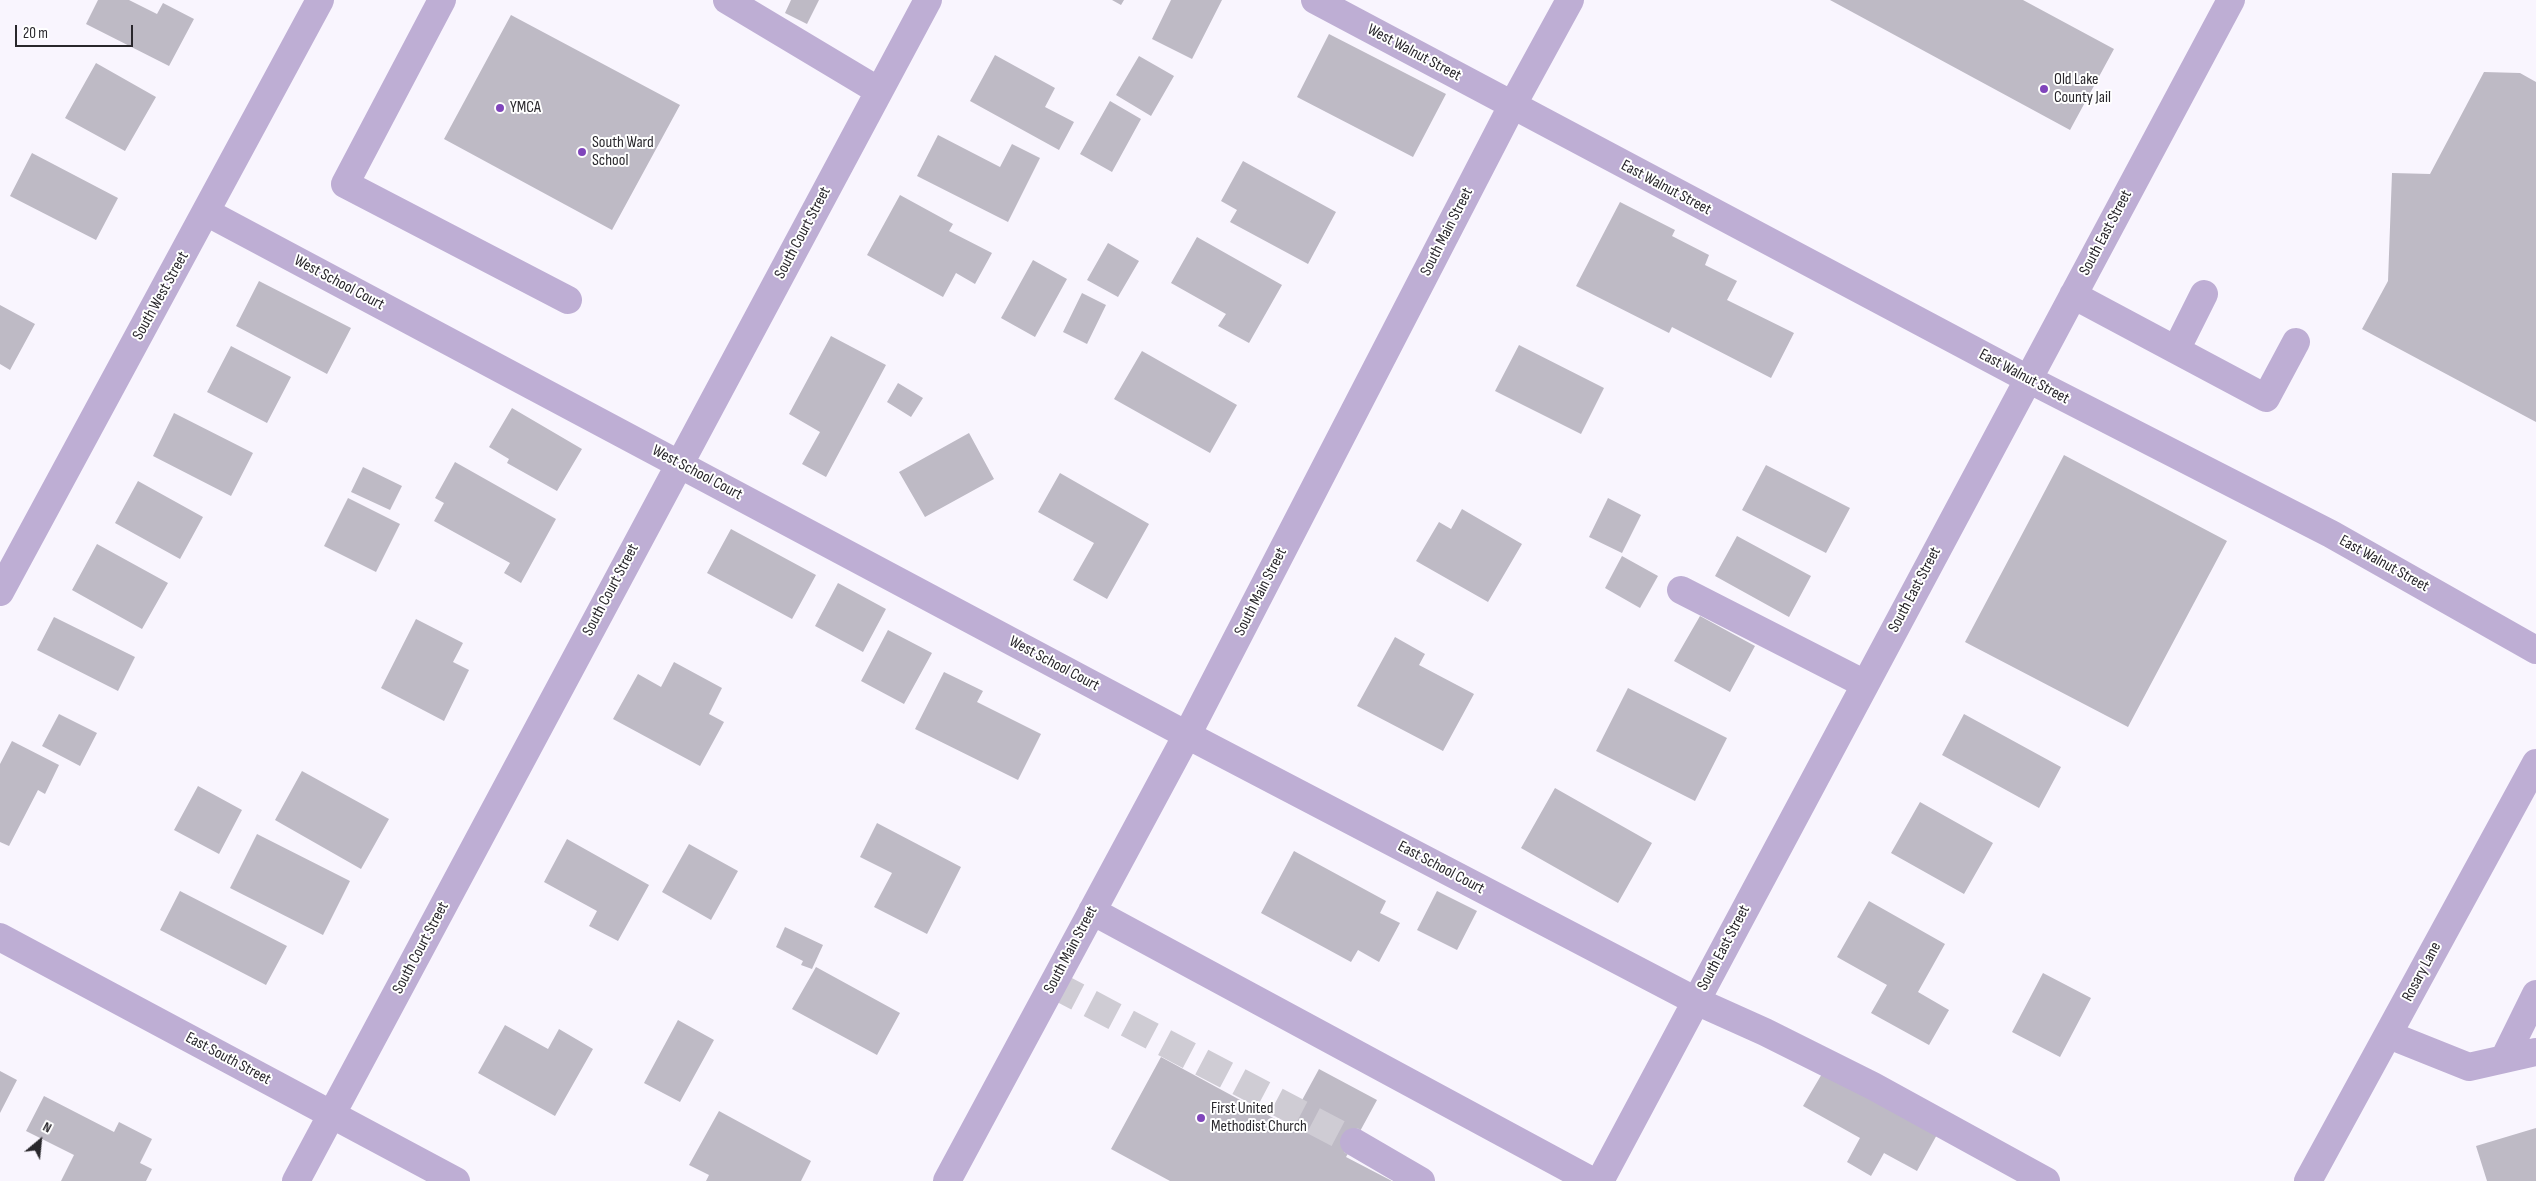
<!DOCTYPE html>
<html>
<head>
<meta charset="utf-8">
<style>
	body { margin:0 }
	#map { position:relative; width:2536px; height:1181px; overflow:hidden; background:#f9f5fe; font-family:"Sofia Sans Condensed",sans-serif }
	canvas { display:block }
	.north { position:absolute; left:15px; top:1116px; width:50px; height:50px; -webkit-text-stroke:4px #fff; paint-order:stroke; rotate:28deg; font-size:14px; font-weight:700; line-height:20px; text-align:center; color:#29272c }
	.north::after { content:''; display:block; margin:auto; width:18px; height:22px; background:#29272c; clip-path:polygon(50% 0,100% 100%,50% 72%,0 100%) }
	.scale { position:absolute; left:15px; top:25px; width:118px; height:22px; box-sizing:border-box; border:2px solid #29272c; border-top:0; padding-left:6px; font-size:15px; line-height:18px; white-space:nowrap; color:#29272c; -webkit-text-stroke:4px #fff; paint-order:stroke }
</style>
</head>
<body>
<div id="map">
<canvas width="2536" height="1181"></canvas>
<div class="north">N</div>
<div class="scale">20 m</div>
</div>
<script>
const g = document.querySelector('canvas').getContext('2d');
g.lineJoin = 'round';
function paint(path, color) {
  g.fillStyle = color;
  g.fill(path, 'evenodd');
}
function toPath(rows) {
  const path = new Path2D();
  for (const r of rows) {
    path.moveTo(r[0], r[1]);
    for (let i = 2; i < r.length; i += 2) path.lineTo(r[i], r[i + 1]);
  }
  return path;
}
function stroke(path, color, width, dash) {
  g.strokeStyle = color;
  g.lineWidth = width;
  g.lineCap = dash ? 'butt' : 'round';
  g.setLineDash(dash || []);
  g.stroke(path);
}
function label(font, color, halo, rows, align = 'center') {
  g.font = font + ' "Sofia Sans Condensed",sans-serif';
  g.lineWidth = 4;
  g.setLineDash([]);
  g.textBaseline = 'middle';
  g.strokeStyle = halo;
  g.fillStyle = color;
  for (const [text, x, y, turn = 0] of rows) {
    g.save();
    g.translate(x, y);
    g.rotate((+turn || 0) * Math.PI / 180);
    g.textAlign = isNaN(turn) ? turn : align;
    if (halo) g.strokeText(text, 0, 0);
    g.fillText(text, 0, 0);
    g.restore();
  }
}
paint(toPath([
	[98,0,129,0,157,14,163,3,194,19,169,66,86,24],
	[791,0,819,0,807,24,785,13],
	[1112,0,1124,0,1121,5],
	[1171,0,1222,0,1192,59,1152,39],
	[1830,0,2023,0,2114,49,2070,130],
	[511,15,680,105,612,230,444,139],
	[1329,34,1446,94,1413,157,1297,97],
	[995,55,1055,88,1045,107,1074,122,1059,150,970,101],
	[1139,56,1174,76,1151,116,1116,95],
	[96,63,156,97,125,151,65,118],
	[2484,72,2520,73,2536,82,2536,422,2362,329,2388,281,2392,173,2430,174],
	[1110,101,1141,119,1112,172,1080,154],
	[938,135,1000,167,1012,144,1040,158,1008,222,917,176],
	[32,153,118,198,96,240,10,196],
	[1243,161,1336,212,1308,264,1230,222,1237,210,1221,201],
	[900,195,953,224,949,231,992,253,975,284,956,273,943,297,867,255],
	[1620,202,1675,230,1672,236,1709,255,1705,265,1737,281,1727,300,1794,333,1771,378,1672,327,1669,333,1576,286],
	[1197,237,1282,285,1249,343,1218,326,1226,314,1171,283],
	[1108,243,1139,261,1118,297,1087,280],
	[1033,260,1067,279,1035,337,1001,318],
	[259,281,351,328,327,374,236,326],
	[1082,293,1106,305,1087,344,1063,332],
	[0,305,35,324,10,370,0,364],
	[831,336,886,365,826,477,802,464,820,432,789,414],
	[1519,345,1604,388,1581,434,1495,391],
	[231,346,291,377,267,423,207,392],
	[1142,351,1237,405,1210,453,1114,399],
	[898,383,923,398,911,417,887,402],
	[512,408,582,449,557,491,507,463,509,459,489,447],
	[174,413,253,453,231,496,153,456],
	[969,433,994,479,925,517,899,472],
	[2064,455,2227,541,2128,727,1965,642],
	[455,462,556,519,521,583,504,573,510,563,434,521,444,503,435,498],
	[1766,465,1850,508,1826,553,1742,510],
	[363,467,402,486,390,510,351,492],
	[1060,473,1149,524,1107,599,1073,580,1094,543,1038,512],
	[138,481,203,517,180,559,115,523],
	[348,498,400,524,376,572,324,546],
	[1608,498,1641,515,1622,553,1589,537],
	[1462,509,1522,544,1488,602,1416,561,1439,522,1451,529],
	[731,529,816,575,792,619,707,573],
	[1737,536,1811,576,1789,617,1715,576],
	[97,544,168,583,142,629,72,590],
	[1622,556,1658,576,1640,608,1605,588],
	[838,583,886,609,863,652,815,626],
	[1700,616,1755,646,1730,692,1674,661],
	[54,617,135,657,118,691,37,650],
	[416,619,463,643,453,662,469,670,444,721,381,688],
	[888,630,932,653,904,704,861,681],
	[1395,637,1425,654,1419,665,1474,694,1443,751,1357,706],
	[674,662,722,688,709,714,724,722,700,766,613,719,638,674,661,687],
	[944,672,983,691,977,702,1041,734,1018,780,915,729],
	[1628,688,1727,738,1695,801,1596,751],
	[59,714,97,733,80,766,42,746],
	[1964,714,2061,767,2039,808,1942,755],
	[12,741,59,765,45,794,38,790,9,846,0,842,0,764],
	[302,771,389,819,361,869,275,820],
	[198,786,242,810,219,854,174,830],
	[1555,788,1652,843,1618,903,1521,848],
	[1920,802,1993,843,1964,894,1891,853],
	[877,823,961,867,927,934,874,907,892,873,860,857],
	[257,834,350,881,323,935,230,888],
	[567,839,649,885,618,941,589,926,597,911,544,882],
	[689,844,738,871,711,920,662,892],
	[1294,851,1386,901,1380,913,1400,923,1379,962,1358,950,1351,962,1261,913],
	[180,891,287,946,266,985,160,930],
	[1437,891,1477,911,1457,950,1417,930],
	[1869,901,1945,944,1918,992,1949,1010,1929,1045,1871,1013,1887,985,1837,957],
	[785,927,823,945,812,969,801,965,803,961,776,947],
	[816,967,900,1013,877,1055,792,1009],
	[2043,973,2091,998,2060,1057,2012,1032],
	[678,1020,714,1040,680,1102,644,1083],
	[505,1025,548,1049,559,1029,593,1049,555,1116,478,1073],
	[1161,1057,1288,1126,1319,1069,1377,1100,1346,1157,1392,1181,1170,1181,1111,1149],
	[1826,1067,1939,1131,1917,1171,1884,1153,1871,1176,1847,1162,1860,1138,1803,1106],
	[0,1071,17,1080,0,1113],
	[44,1096,114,1132,119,1122,152,1139,140,1163,152,1169,146,1181,61,1181,74,1155,26,1131],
	[719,1111,811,1161,801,1181,706,1181,709,1175,689,1165],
	[2536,1128,2536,1181,2487,1181,2476,1146]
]), '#bebac5');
stroke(toPath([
	[1053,984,1354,1142]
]), '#cfccd4', 28, [28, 14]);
stroke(toPath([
	[442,0,345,184,568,300],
	[727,0,879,91],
	[1315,0,2028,379,2331,534,2536,650],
	[206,212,1187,735,1696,1001,1765,1032,1873,1086,2046,1181],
	[2073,295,2176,350,2204,294],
	[2176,350,2266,398,2296,342],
	[1681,590,1865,684],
	[0,592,320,0],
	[1092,911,1592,1181],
	[0,937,456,1181],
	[2389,1035,2469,1067,2536,1052],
	[2504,1059,2536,994],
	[1354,1142,1421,1181],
	[296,1181,928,0],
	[947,1181,1187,735,1512,106,1570,0],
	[1600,1181,2231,0],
	[2308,1181,2536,763]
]), '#beaed4', 28);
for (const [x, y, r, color] of [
	[2044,89,5,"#8045bb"],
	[500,108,5,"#8045bb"],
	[582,152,5,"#8045bb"],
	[1201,1118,5,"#8045bb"]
]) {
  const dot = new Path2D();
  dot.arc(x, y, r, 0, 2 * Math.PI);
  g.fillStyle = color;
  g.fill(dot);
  stroke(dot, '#fff', 2);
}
label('16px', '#29272c', '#fff', [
	["West Walnut Street",1414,53,28],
	["East Walnut Street",1666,188,28],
	["South Main Street",1447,232,-63],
	["South Court Street",803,233,-62],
	["South East Street",2106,233,-62],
	["West School Court",339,283,28],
	["South West Street",161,296,-61],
	["East Walnut Street",2024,377,28],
	["West School Court",697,473,28],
	["East Walnut Street",2384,564,29],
	["South Court Street",611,590,-62],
	["South East Street",1915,590,-62],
	["South Main Street",1261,592,-63],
	["West School Court",1054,664,28],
	["East School Court",1441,868,28],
	["South Court Street",421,948,-62],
	["South East Street",1724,948,-62],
	["South Main Street",1071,950,-62],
	["Rosary Lane",2422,972,-62],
	["East South Street",228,1059,28]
]);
label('16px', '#29272c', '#fff', [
	["Old Lake",2054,80],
	["County Jail",2054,98],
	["YMCA",510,108],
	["South Ward",592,143],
	["School",592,161],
	["First United",1211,1109],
	["Methodist Church",1211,1127]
], 'left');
</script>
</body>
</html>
